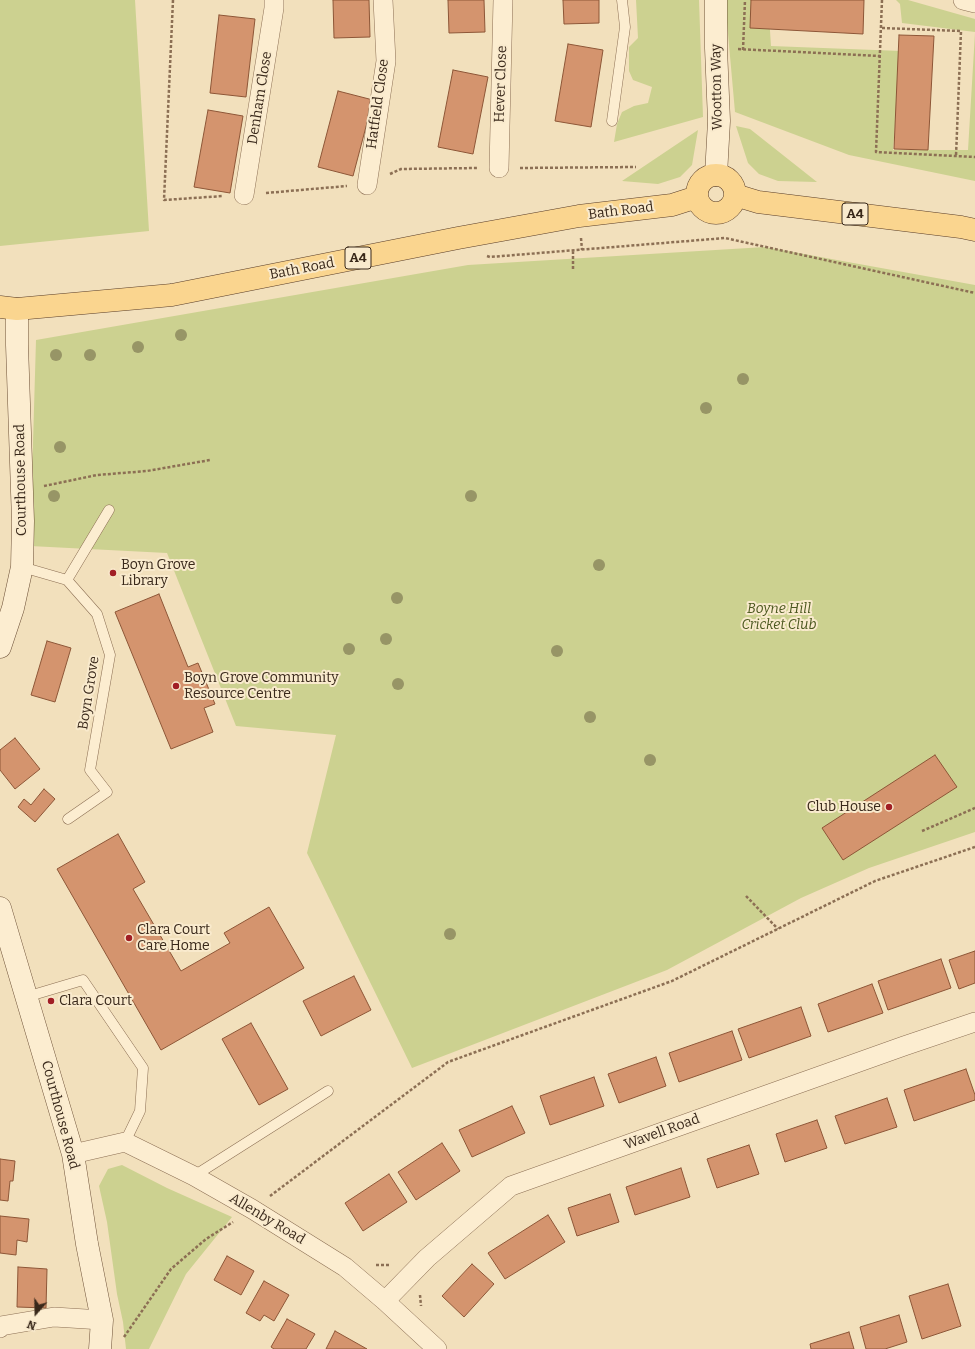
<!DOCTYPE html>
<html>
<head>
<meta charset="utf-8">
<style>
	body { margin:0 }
	#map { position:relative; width:975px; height:1349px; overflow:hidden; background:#f2e0bc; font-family:Bitter,serif }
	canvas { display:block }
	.north { position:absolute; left:16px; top:1293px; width:40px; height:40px; -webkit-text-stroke:3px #f9eacd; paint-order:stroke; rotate:200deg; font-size:11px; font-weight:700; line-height:16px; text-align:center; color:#39281a }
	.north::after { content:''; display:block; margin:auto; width:14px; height:18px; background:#39281a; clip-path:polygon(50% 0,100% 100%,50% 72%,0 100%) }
</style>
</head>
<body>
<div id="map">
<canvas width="975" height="1349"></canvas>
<div class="north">N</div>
</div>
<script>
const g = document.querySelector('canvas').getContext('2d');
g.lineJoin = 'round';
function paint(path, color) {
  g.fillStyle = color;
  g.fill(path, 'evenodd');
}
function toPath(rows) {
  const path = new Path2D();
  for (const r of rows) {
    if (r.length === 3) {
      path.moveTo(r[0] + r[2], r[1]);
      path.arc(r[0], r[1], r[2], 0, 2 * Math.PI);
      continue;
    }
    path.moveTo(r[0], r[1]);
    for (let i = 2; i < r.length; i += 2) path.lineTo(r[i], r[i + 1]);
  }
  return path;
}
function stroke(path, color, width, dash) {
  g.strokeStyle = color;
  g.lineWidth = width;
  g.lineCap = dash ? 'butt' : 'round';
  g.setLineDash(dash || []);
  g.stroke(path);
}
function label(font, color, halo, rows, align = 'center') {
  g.font = font + ' Bitter,serif';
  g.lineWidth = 4;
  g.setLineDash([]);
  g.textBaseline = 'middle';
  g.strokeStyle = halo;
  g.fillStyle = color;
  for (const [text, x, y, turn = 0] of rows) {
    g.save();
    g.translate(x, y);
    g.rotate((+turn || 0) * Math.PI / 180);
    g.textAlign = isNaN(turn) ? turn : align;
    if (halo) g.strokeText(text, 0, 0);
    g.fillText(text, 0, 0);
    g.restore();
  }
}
paint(toPath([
	[0,0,135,0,149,231,0,246],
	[636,0,699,0,703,117,614,142,617,124,622,112,634,106,648,103,652,87,633,80,629,71,629,47,638,38],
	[725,0,768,0,771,46,901,51,893,150,968,150,975,33,975,181,849,155,735,112],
	[896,0,908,0,975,19,975,32,902,23,900,4],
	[736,126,750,129,817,182,778,181,759,174,748,163],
	[698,130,692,165,680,177,658,184,622,181],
	[765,247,975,285,975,832,869,868,801,898,667,970,412,1068,307,853,336,735,236,726,167,553,30,546,36,340,468,265],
	[122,1165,167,1188,232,1217,186,1274,149,1349,126,1349,123,1322,117,1294,107,1222,99,1186,108,1169]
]), '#ccd190');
const building = toPath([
	[333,0,369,0,370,37,334,38,333,0],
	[448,0,484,0,485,32,449,33,448,0],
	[563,0,599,0,599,23,564,24,563,0],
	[751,0,864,0,863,34,750,28,751,0],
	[219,15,255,19,246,97,210,93,219,15],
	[899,35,934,36,928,150,894,149,899,35],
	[568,44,603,50,591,127,555,121,568,44],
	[453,70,488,77,473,154,438,147,453,70],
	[338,91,373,100,353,176,318,167,338,91],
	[208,110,243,116,230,193,194,187,208,110],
	[159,594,188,667,198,663,215,704,204,708,213,732,171,749,115,612,159,594],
	[47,641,71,648,55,702,31,695,47,641],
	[15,738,40,769,15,789,0,770,0,750,15,738],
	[935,755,957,787,843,860,822,828,935,755],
	[44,789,55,799,35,822,18,807,24,799,31,805,44,789],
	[118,834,145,882,133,889,181,971,230,943,224,933,269,907,304,968,161,1050,57,869,118,834],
	[975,951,975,983,959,989,949,960,975,951],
	[941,959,951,988,888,1010,878,981,941,959],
	[354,976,371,1010,321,1036,303,1001,354,976],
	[872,984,883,1013,828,1032,818,1004,872,984],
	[801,1007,811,1036,749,1058,738,1029,801,1007],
	[251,1023,288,1089,259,1105,222,1039,251,1023],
	[732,1031,742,1060,679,1082,669,1053,732,1031],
	[656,1057,666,1086,619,1103,608,1074,656,1057],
	[966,1069,975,1095,975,1100,914,1121,904,1090,966,1069],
	[594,1077,604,1106,550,1125,540,1096,594,1077],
	[887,1098,897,1127,845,1144,835,1116,887,1098],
	[512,1106,525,1133,472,1157,459,1130,512,1106],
	[817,1120,827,1148,785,1162,776,1134,817,1120],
	[442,1143,460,1171,416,1200,398,1172,442,1143],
	[749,1145,759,1174,717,1188,707,1159,749,1145],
	[0,1159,15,1161,13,1181,10,1181,8,1201,0,1200,0,1159],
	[681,1168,690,1197,635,1215,626,1187,681,1168],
	[389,1174,407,1202,363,1231,345,1203,389,1174],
	[610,1194,619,1222,577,1236,568,1208,610,1194],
	[548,1215,565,1242,505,1279,488,1253,548,1215],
	[0,1216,29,1219,27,1242,17,1240,16,1255,0,1253,0,1216],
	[227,1256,254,1271,241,1295,214,1280,227,1256],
	[472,1264,494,1284,464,1317,442,1296,472,1264],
	[18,1267,47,1269,46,1308,17,1307,18,1267],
	[264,1281,289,1295,274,1321,264,1315,260,1321,246,1313,264,1281],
	[948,1284,961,1326,922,1339,909,1296,948,1284],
	[899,1315,907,1342,885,1349,866,1349,860,1327,899,1315],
	[287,1319,315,1334,306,1349,274,1349,271,1347,287,1319],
	[335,1331,367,1349,326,1349,335,1331],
	[849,1332,854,1349,811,1349,810,1344,849,1332]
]);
paint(building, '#d4946e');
stroke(building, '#8d5637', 1);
const lane = toPath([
	[612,121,625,27,622,0],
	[22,567,67,580,97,614,110,655,90,770,107,792,68,819],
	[67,580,109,510],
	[26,997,83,980,143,1068,140,1111,125,1142],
	[194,1176,328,1091]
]);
const street = toPath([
	[963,0,975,3],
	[499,168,503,0],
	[367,185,386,61,383,0],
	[244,195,274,8,274,0],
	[73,1154,125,1142,194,1176,252,1209,345,1267,385,1301,437,1349],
	[385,1301,427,1258,511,1186,904,1046,975,1022],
	[0,1328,1,1326,54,1317,102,1320]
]);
const secondary = toPath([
	[716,0,716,48,719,121,716,175],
	[0,647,13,608,22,567,23,521,17,345,17,309],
	[0,908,73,1154,87,1244,102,1320,100,1349]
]);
const primary = toPath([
	[716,194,19],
	[735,195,758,202,961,227,975,230],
	[0,307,17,309,172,295,458,238,579,216,672,205,697,197]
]);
stroke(lane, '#8c6f54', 11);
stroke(street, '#8c6f54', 20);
stroke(secondary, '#6d5037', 23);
stroke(primary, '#593d29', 23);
stroke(toPath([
	[173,0,164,200,223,196],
	[882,0,876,152,975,157],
	[882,28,961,31,956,156],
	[738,49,880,56],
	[743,50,745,0],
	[520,168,636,167],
	[390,174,401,169,477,168],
	[266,193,347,186],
	[581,238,582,250],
	[573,251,573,271],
	[487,256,490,257,725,238,975,293],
	[44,486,97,475,147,471,210,460],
	[922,831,975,808],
	[746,896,778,929],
	[270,1196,448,1062,672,981,875,881,975,847],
	[376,1265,391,1265],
	[420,1295,421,1306],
	[124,1337,171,1269,206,1239,233,1222]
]), '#8c6f54', 2.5, [3, 2]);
stroke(lane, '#fcedd0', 10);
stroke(street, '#fcedd0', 19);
stroke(secondary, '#fcedd0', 22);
stroke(primary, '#fad58f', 22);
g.fillStyle = '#979566';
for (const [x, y] of [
	[181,335],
	[138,347],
	[56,355],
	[90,355],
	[743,379],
	[706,408],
	[60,447],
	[54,496],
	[471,496],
	[599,565],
	[397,598],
	[386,639],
	[349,649],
	[557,651],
	[398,684],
	[590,717],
	[650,760],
	[450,934]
]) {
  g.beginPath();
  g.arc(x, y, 6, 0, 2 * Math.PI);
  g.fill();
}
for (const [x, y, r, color] of [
	[113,573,4,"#a11e24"],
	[176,686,4,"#a11e24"],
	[889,807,4,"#a11e24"],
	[129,938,4,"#a11e24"],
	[51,1001,4,"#a11e24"]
]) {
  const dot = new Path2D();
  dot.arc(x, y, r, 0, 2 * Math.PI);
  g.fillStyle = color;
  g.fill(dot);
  stroke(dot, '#f9eacd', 1.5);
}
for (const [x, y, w] of [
	[855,214,26],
	[358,258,26]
]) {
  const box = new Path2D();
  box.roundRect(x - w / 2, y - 11, w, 22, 3);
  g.fillStyle = '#f9eacd';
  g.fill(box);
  stroke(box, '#39281a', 1);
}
label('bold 13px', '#39281a', null, [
	["A4",855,214],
	["A4",358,258]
]);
label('14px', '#39281a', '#f9eacd', [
	["Hever Close",501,84,-88],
	["Wootton Way",717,87,-91],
	["Denham Close",260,98,-81],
	["Hatfield Close",378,104,-82],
	["Bath Road",621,211,-7],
	["Bath Road",302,269,-11],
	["Courthouse Road",21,480,-91],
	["Boyn Grove",89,693,-81],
	["Courthouse Road",60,1115,75],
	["Wavell Road",662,1132,-20],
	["Allenby Road",267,1219,31]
]);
label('14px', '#39281a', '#f9eacd', [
	["Boyn Grove",121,565],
	["Library",121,581],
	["Boyn Grove Community",184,678],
	["Resource Centre",184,694],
	["Club House",881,807,"right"],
	["Clara Court",137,930],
	["Care Home",137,946],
	["Clara Court",59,1001]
], 'left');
label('italic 14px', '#4c581f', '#f9eacd', [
	["Boyne Hill",779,609],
	["Cricket Club",779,625]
]);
</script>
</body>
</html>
